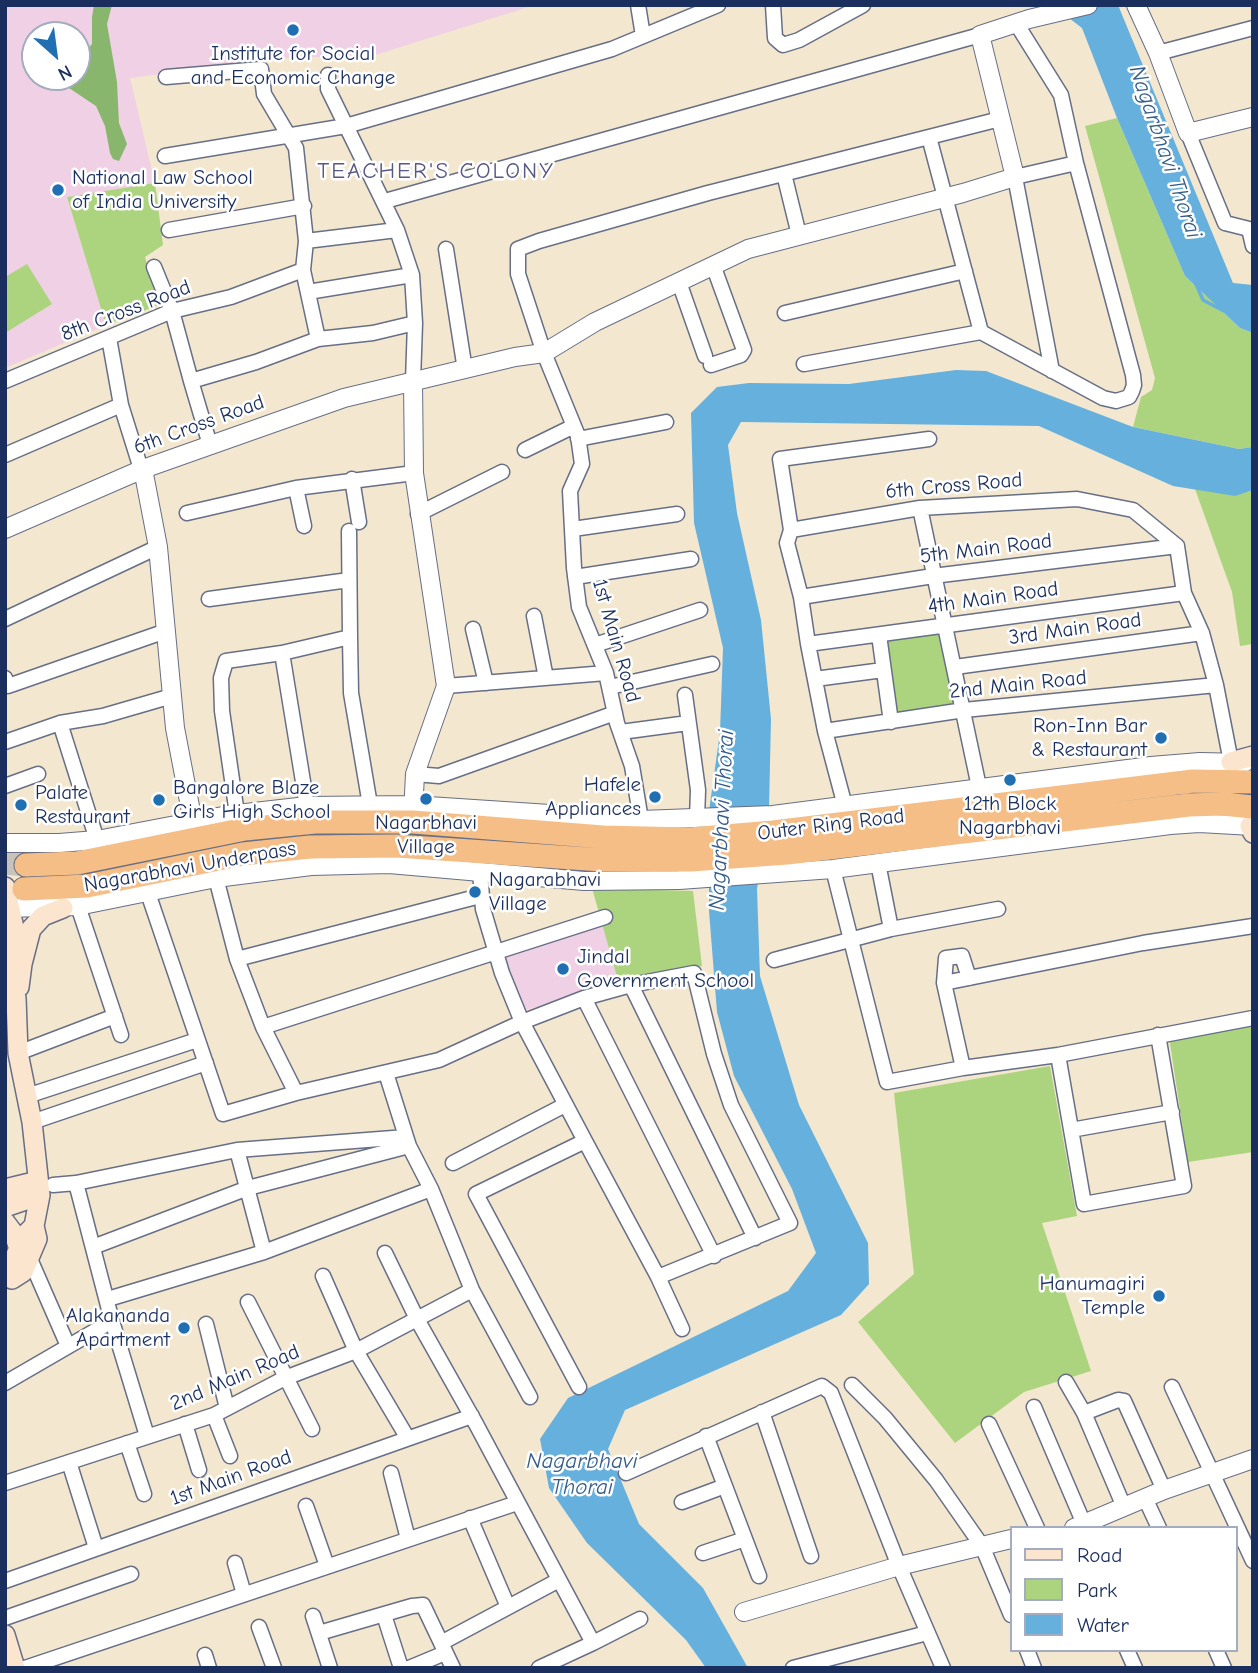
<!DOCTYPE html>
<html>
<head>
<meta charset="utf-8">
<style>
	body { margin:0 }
	#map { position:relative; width:1258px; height:1673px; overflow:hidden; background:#f3e7cf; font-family:"Comic Neue",sans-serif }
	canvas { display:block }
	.frame { position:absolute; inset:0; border:7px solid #1b2f5e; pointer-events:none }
	.legend { position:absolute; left:1010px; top:1526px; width:228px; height:126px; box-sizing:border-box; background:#fff; border:2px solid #a4acbf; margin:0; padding:9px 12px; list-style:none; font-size:21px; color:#1b2f5e }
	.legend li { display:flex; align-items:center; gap:14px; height:35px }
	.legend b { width:35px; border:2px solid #a4acbf }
	.north { position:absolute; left:21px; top:21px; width:70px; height:70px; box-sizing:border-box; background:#fff; border:2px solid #a4acbf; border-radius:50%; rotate:152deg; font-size:19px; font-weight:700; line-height:28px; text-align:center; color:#1b2f5e }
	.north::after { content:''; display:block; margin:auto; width:24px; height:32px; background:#1f6fb2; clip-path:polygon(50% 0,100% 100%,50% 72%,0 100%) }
</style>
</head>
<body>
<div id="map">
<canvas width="1258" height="1673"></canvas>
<div class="frame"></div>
<ul class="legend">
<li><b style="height:9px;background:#fbe5cf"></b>Road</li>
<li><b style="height:19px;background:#acd47e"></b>Park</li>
<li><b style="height:19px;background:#66b0de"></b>Water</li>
</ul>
<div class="north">N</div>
</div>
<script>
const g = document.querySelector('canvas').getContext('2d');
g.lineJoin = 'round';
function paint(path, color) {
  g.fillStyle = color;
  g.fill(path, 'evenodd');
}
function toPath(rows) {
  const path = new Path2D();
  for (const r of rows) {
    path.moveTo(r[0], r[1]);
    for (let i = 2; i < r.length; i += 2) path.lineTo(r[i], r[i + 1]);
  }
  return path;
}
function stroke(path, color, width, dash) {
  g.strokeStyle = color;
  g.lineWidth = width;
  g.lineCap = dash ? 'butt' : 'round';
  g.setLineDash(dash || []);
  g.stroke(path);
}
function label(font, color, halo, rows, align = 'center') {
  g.font = font + ' "Comic Neue",sans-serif';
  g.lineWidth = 5;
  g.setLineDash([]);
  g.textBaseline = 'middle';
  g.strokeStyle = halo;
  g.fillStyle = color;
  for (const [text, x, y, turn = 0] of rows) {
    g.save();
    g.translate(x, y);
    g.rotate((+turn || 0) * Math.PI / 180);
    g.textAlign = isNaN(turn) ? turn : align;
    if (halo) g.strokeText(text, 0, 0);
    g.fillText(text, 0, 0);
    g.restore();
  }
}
paint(toPath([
	[5,5,535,5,375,55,285,58,130,78,155,183,67,197,106,325,5,368],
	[35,35,77,35,77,77,35,77],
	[603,925,619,984,525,1010,504,954]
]), '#f0d0e5');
paint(toPath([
	[1117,118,1185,276,1240,328,1253,333,1253,447,1239,449,1133,427,1141,397,1152,390,1155,378,1085,126],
	[155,183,163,245,145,257,159,305,106,325,67,197],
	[27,264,52,304,5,333,5,277],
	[1195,489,1235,495,1253,490,1253,644,1240,646,1232,592],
	[941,632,954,704,886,716,873,644],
	[592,888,693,891,702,966,619,984],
	[1253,1024,1253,1152,1188,1162,1169,1037],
	[1050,1066,1077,1216,1042,1223,1091,1371,1024,1392,955,1443,858,1322,914,1274,894,1093]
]), '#acd47e');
paint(toPath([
	[94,5,112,5,107,24,117,82,119,123,127,144,119,161,113,159,110,153,105,126,96,106,63,84,67,77,77,77,77,61,92,44,92,17]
]), '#89b66d');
paint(toPath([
	[1052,5,1118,5,1233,283,1253,285,1253,333,1240,328,1185,276,1117,118,1082,28],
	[956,370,986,371,1133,427,1239,449,1253,447,1253,490,1235,496,1173,486,1039,426,741,422,728,445,737,513,761,620,771,719,769,808,757,889,760,976,799,1105,868,1243,869,1284,841,1315,625,1410,608,1449,639,1524,703,1588,748,1668,706,1668,686,1640,587,1543,549,1488,540,1439,568,1398,788,1291,816,1253,792,1189,734,1076,717,1012,709,911,709,811,720,732,723,648,694,523,691,413,717,387,749,383,849,384]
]), '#66b0de');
stroke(toPath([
	[1196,284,1203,300,1224,311]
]), '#66b0de', 3.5);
stroke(toPath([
	[5,863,26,865]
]), '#c8c2b8', 23, [23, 11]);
const minor = toPath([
	[638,5,643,36],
	[773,5,775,38,783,45,799,40,863,5],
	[1158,53,1253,28],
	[166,77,261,69,264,94,296,148,306,241,303,270,318,339],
	[1188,133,1225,223],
	[929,137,981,332],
	[165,156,346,126,612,49,718,5],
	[784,174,799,235],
	[385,201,980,35],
	[1225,223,1249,229,1253,246],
	[169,230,304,206],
	[306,241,397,230],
	[446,249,465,370],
	[154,267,172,311,191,381],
	[679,282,705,356],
	[308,292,412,275],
	[785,313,965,271],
	[109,338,121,405,141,469],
	[804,364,981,332,1103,398,1116,401,1129,397,1132,391,1134,385,1133,375,1076,163,1061,95,1016,23],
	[711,365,741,355,744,350,713,265],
	[1052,371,1015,177,1076,163],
	[5,381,172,311,231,297,303,270],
	[413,381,415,323],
	[578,439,666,422],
	[210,445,191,381,256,362,318,339,373,333,415,323,412,275,397,230,328,89,328,75],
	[525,450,574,426],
	[5,455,121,405],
	[352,479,359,522],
	[296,488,304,526],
	[920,508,979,787],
	[187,513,296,488,414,473],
	[418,514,502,472],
	[573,529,677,514],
	[791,530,780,459,929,439],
	[1177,546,1184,593,1202,633,1216,685,1231,762],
	[575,577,691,559],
	[801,597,933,576,1177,546],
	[209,599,349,580],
	[534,616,546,678],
	[5,619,158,547],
	[473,629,486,683],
	[879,635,891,722],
	[350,637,351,693,370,805],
	[808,644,1184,593],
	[595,645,700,610],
	[955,667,1202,633],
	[5,678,8,686,166,631],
	[815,679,883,670],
	[446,686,606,673],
	[610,687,712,664],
	[685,695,698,790,697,819],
	[60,723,97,840],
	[825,731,964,710,1216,685],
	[621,732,688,723],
	[5,742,60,723,103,716,172,696],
	[415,774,439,776,615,713],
	[5,786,38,774],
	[307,806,282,653,350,637,349,531],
	[845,806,825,731,808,644,801,597,787,543,791,530,920,508,1077,499,1133,510,1177,546],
	[237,814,222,711,221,678,226,661,282,653],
	[641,820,632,766,617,723,606,673,579,607,574,568,570,491,582,464,578,436,544,353,518,274,518,249,539,241,708,193,1000,119],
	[878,863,891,929,998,909],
	[833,869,887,1082,963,1068,1058,1055,1253,1018],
	[480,872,483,909,502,973,522,1022,585,1141,476,1194,579,1387],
	[216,878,237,959,263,1027,296,1093],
	[148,893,223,1114,296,1093,439,1060,522,1022,584,998,631,985,694,973,714,1054,731,1105,790,1223,658,1277],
	[78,906,121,1035],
	[237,959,480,896],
	[774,960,891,929],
	[944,983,946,958,962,956,969,978],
	[631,985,755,1238],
	[584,998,714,1256],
	[263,1027,605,917],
	[18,1053,115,1016],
	[1058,1055,1084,1204,1184,1186,1158,1035],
	[963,1068,944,983,1143,943,1253,926],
	[386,1073,409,1146,431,1189,472,1290,530,1397],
	[27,1096,197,1040],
	[32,1122,206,1063],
	[1071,1130,1172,1112],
	[585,1141,658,1277,682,1329],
	[237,1150,264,1252],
	[453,1163,565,1105],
	[76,1183,112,1321],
	[53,1185,76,1183,237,1150,406,1137],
	[93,1247,248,1188,409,1146],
	[385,1253,418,1321,476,1424,593,1643,539,1668],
	[30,1259,68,1346],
	[323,1276,356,1351,407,1437],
	[108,1299,264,1252,431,1189],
	[248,1302,312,1429],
	[206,1324,227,1408],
	[1066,1382,1084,1413,1118,1400,1124,1401,1164,1490],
	[5,1383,112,1321,147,1436],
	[852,1385,885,1418,936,1480,982,1546,1011,1615],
	[1172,1387,1253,1561],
	[1034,1407,1084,1524],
	[762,1412,811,1556],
	[1084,1413,1124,1507],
	[214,1415,230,1456],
	[185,1424,199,1470],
	[989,1424,1037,1528],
	[706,1436,759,1576],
	[127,1443,144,1494],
	[69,1462,96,1548],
	[391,1473,408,1539],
	[626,1473,822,1386,831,1393,899,1566,943,1668],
	[5,1483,214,1415,285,1378,356,1351,472,1290],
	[1145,1498,1159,1528],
	[682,1502,725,1486],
	[306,1506,327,1566],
	[470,1518,508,1607],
	[703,1553,745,1539],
	[235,1563,244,1594],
	[5,1581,472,1416],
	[384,1615,401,1668],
	[313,1616,330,1668],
	[5,1618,131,1574],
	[259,1627,274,1668],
	[319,1633,412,1606,423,1605,453,1668],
	[441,1643,559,1580],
	[593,1643,640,1619],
	[1027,1650,1034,1668],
	[1127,1650,1135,1668],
	[1216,1650,1224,1668],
	[205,1655,209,1668],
	[25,1668,517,1503],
	[409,1668,445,1653],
	[793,1668,927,1633]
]);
const tertiary = toPath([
	[1136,5,1158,53,1188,133,1253,117],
	[143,469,158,547,175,728,193,822],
	[5,529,143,469,344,398,515,357,544,353,595,322,748,249,963,193,1015,177,980,35,1029,19,1088,5],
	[413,814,415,774,446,686,414,473,413,381],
	[5,843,59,843,97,840,228,815,307,806,413,805,641,820,773,815,1151,766,1200,762,1244,763],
	[5,908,78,906,216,878,311,866,389,864,584,881,679,880,833,869,1170,825,1199,823,1253,826],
	[1074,1528,1164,1490,1253,1459],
	[744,1612,899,1566,1011,1539]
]);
const secondary = toPath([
	[1231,762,1253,756],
	[1253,822,1250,826,1253,833],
	[5,887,21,960],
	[5,946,13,991,16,998,18,1053,32,1122,40,1195,34,1226,37,1239,23,1272,12,1279,10,1268,25,1235,34,1226],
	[19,987,22,964,31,929,43,916,63,908],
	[5,1189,38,1181],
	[5,1207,40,1195],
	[5,1222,14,1234,19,1249],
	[5,1635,15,1668]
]);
const trunk = toPath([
	[26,865,77,863,245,829,315,822,413,822,603,837,690,839,773,832,1193,781,1253,782],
	[24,889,87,886,243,854,310,847,397,846,602,860,691,860,787,853,1189,805,1222,804,1253,807]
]);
stroke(minor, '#676f86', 17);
stroke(tertiary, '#676f86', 20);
stroke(secondary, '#676f86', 22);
stroke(trunk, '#676f86', 25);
stroke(minor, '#fff', 14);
stroke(tertiary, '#fff', 18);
stroke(secondary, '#fbe5cf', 19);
stroke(trunk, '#f6be87', 23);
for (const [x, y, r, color] of [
	[293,30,7,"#1f6fb2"],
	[58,190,7,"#1f6fb2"],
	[1161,738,7,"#1f6fb2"],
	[1010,780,7,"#1f6fb2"],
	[655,797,7,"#1f6fb2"],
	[426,799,7,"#1f6fb2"],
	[159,800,7,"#1f6fb2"],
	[21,805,7,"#1f6fb2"],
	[475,892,7,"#1f6fb2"],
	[563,969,7,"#1f6fb2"],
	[1159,1296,7,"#1f6fb2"],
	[184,1328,7,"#1f6fb2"]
]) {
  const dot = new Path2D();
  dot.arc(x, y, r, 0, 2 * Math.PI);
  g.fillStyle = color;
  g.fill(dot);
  stroke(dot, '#fff', 2.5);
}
label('21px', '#1b2f5e', '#fff', [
	["Institute for Social",293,54,"center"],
	["and Economic Change",293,78,"center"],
	["National Law School",72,178],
	["of India University",72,202],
	["Ron-Inn Bar",1147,726,"right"],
	["& Restaurant",1147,750,"right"],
	["Hafele",641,785,"right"],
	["Appliances",641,809,"right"],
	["Bangalore Blaze",173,788],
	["Girls High School",173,812],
	["Palate",35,793],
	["Restaurant",35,817],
	["12th Block",1010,804,"center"],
	["Nagarbhavi",1010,828,"center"],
	["Nagarbhavi",426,823,"center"],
	["Village",426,847,"center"],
	["Nagarabhavi",489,880],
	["Village",489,904],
	["Jindal",577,957],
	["Government School",577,981],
	["Hanumagiri",1145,1284,"right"],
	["Temple",1145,1308,"right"],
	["Alakananda",170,1316,"right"],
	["Apartment",170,1340,"right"]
], 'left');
label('21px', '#1b2f5e', '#fff', [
	["8th Cross Road",126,311,-21],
	["6th Cross Road",199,425,-20],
	["6th Cross Road",954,486,-5],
	["5th Main Road",986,549,-7],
	["4th Main Road",993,598,-8],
	["3rd Main Road",1075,629,-8],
	["1st Main Road",616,641,74],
	["2nd Main Road",1018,685,-6],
	["Outer Ring Road",831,825,-7],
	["Nagarabhavi Underpass",190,867,-10],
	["2nd Main Road",235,1378,-23],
	["1st Main Road",231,1478,-20]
]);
label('italic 23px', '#355c8b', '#fff', [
	["Nagarbhavi Thorai",1165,152,71],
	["Nagarbhavi Thorai",722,820,-87],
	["Nagarbhavi",582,1461],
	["Thorai",582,1487]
]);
g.letterSpacing = '2px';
label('23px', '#595784', '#fff', [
	["TEACHER'S COLONY",436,171]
]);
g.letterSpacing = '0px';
</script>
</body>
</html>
